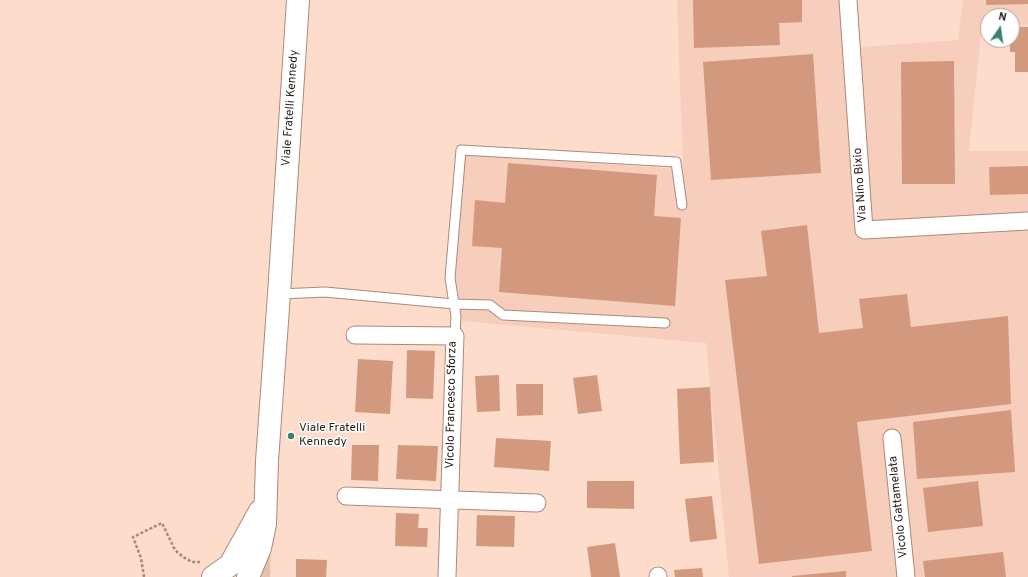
<!DOCTYPE html>
<html>
<head>
<meta charset="utf-8">
<style>
	body { margin:0 }
	#map { position:relative; width:1028px; height:577px; overflow:hidden; background:#fedccc; font-family:Overpass,sans-serif }
	canvas { display:block }
	.north { position:absolute; left:980px; top:8px; width:40px; height:40px; box-sizing:border-box; background:#fff; border:1px solid #a9a4a2; border-radius:50%; rotate:13deg; font-size:11px; font-weight:700; line-height:16px; text-align:center; color:#281c16 }
	.north::after { content:''; display:block; margin:auto; width:14px; height:18px; background:#3e8071; clip-path:polygon(50% 0,100% 100%,50% 72%,0 100%) }
</style>
</head>
<body>
<div id="map">
<canvas width="1028" height="577"></canvas>
<div class="north">N</div>
</div>
<script>
const g = document.querySelector('canvas').getContext('2d');
g.lineJoin = 'round';
function paint(path, color) {
  g.fillStyle = color;
  g.fill(path, 'evenodd');
}
function toPath(rows) {
  const path = new Path2D();
  for (const r of rows) {
    path.moveTo(r[0], r[1]);
    for (let i = 2; i < r.length; i += 2) path.lineTo(r[i], r[i + 1]);
  }
  return path;
}
function stroke(path, color, width, dash) {
  g.strokeStyle = color;
  g.lineWidth = width;
  g.lineCap = dash ? 'butt' : 'round';
  g.setLineDash(dash || []);
  g.stroke(path);
}
function label(font, color, halo, rows, align = 'center') {
  g.font = font + ' Overpass,sans-serif';
  g.lineWidth = 3;
  g.setLineDash([]);
  g.textBaseline = 'middle';
  g.strokeStyle = halo;
  g.fillStyle = color;
  for (const [text, x, y, turn = 0] of rows) {
    g.save();
    g.translate(x, y);
    g.rotate((+turn || 0) * Math.PI / 180);
    g.textAlign = isNaN(turn) ? turn : align;
    if (halo) g.strokeText(text, 0, 0);
    g.fillText(text, 0, 0);
    g.restore();
  }
}
paint(toPath([
	[677,0,857,0,861,47,958,40,963,0,1028,0,1028,25,1012,25,1012,16,988,16,988,25,982,25,969,151,1028,151,1028,577,729,577,706,343,451,320,463,155,683,169]
]), '#f7cdbb');
paint(toPath([
	[271,535,270,577,254,577]
]), '#e9c0ac');
paint(toPath([
	[693,0,802,0,802,22,779,23,780,45,694,48],
	[986,0,1028,0,1028,4,986,5],
	[1012,27,1028,27,1028,72,1015,72,1015,52,1010,52,1010,40,1012,40],
	[813,54,821,173,711,180,703,62],
	[954,61,955,184,902,184,901,62],
	[508,163,657,175,654,216,681,218,675,306,499,292,502,248,472,246,475,200,505,203],
	[1028,166,1028,194,990,195,989,167],
	[807,225,819,333,863,328,859,299,907,294,911,327,1008,316,1011,404,857,422,872,551,759,564,725,280,767,276,761,231],
	[407,350,435,351,433,399,406,398],
	[358,359,393,361,390,414,355,412],
	[499,375,500,411,477,412,475,376],
	[597,375,602,411,578,414,573,378],
	[516,384,543,384,543,415,517,416],
	[710,387,714,462,680,464,677,389],
	[1011,410,1015,472,917,479,913,422],
	[496,438,551,441,549,471,494,467],
	[352,445,379,445,378,481,351,480],
	[398,445,438,446,436,481,396,479],
	[587,481,634,481,634,509,587,508],
	[978,481,983,526,928,532,923,488],
	[712,496,717,539,690,542,685,499],
	[396,513,419,514,418,528,428,528,427,547,395,546],
	[477,515,515,516,514,547,476,546],
	[615,543,620,577,591,577,587,547],
	[1003,552,1006,577,925,577,923,561],
	[296,559,327,560,326,577,296,577],
	[702,568,703,577,675,577,674,570],
	[846,571,846,577,792,577,792,576]
]), '#d3997e');
const service = toPath([
	[279,294,325,292,454,304,490,305,503,315,665,323],
	[455,336,456,316,450,278,461,150,676,162,682,205]
]);
const minor = toPath([
	[848,0,864,230,1028,221],
	[355,335,455,336,447,577],
	[892,438,906,577],
	[346,496,537,503],
	[658,576,658,577]
]);
const tertiary = toPath([
	[213,577,230,565,260,511],
	[248,577,260,548,265,524,267,461,279,294,298,0]
]);
stroke(service, '#a98a7b', 11);
stroke(minor, '#a98a7b', 19);
stroke(tertiary, '#a98a7b', 24);
stroke(toPath([
	[144,577,141,558,133,537,162,523,175,550,183,557,192,562,200,562]
]), '#a28a7e', 2.5, [3, 2]);
stroke(service, '#fff', 9);
stroke(minor, '#fff', 17);
stroke(tertiary, '#fff', 22);
for (const [x, y, r, color] of [
	[291,436,4,"#3e8071"]
]) {
  const dot = new Path2D();
  dot.arc(x, y, r, 0, 2 * Math.PI);
  g.fillStyle = color;
  g.fill(dot);
  stroke(dot, '#fff', 1.5);
}
label('12px', '#281c16', '#fff', [
	["Viale Fratelli Kennedy",291,108,-86],
	["Via Nino Bixio",861,185,-94],
	["Vicolo Francesco Sforza",452,405,-89],
	["Vicolo Gattamelata",899,507,-96]
]);
label('12px', '#281c16', '#fff', [
	["Viale Fratelli",299,429],
	["Kennedy",299,443]
], 'left');
</script>
</body>
</html>
